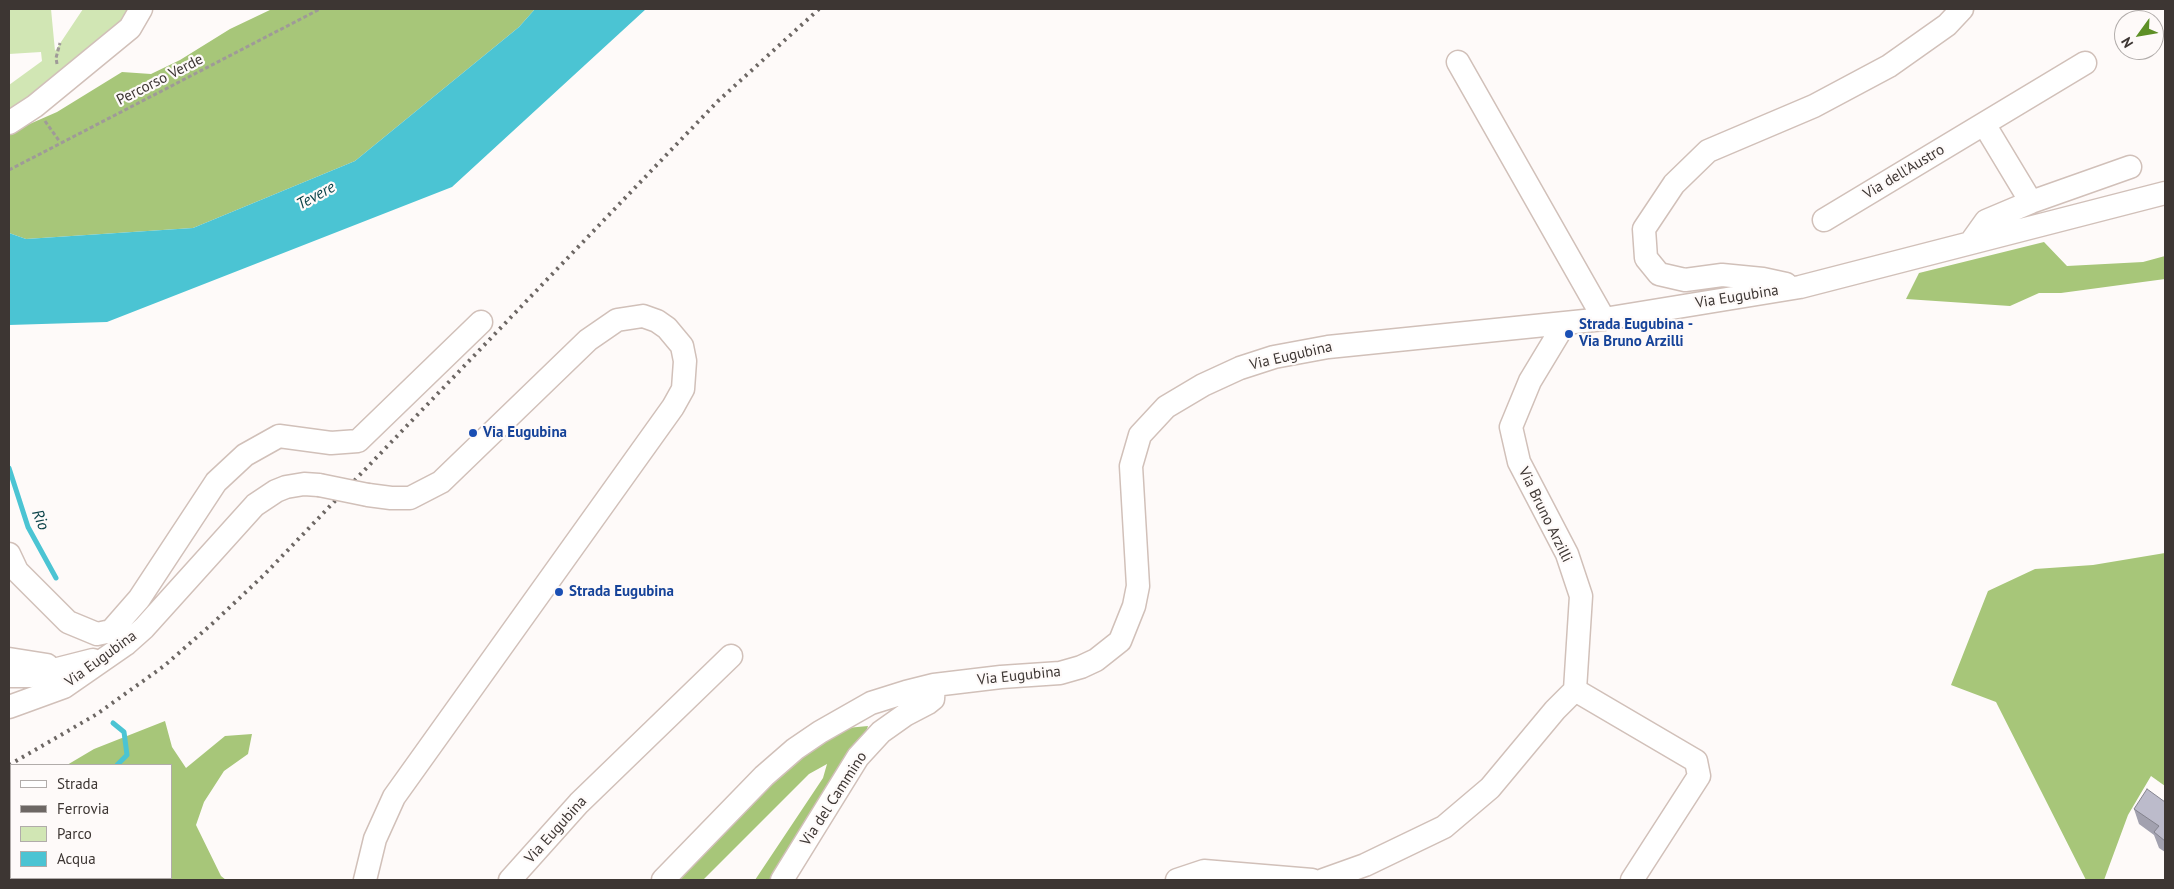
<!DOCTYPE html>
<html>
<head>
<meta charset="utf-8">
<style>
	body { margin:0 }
	#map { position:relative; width:2174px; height:889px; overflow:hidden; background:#fefaf9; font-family:"PT Sans",sans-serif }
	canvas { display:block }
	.frame { position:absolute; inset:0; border:10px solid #3d3633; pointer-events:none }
	.legend { position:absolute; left:10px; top:764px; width:162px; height:115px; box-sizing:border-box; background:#fefaf9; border:1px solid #b1acaa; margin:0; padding:6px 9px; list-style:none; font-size:15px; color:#3d3633 }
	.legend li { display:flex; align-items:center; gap:10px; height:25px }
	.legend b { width:25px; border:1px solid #b1acaa }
	.north { position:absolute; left:2114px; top:10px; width:50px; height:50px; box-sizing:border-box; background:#fefaf9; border:1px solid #b1acaa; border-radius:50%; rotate:238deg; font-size:14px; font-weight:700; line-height:20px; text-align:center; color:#3d3633 }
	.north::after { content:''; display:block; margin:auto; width:18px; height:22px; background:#5e9027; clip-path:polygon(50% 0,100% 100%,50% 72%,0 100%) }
</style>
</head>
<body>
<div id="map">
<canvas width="2174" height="889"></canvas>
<div class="frame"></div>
<ul class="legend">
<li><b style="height:6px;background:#fff"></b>Strada</li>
<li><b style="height:6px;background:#6d6764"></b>Ferrovia</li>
<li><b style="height:14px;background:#d1e6b4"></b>Parco</li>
<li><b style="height:14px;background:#4bc4d3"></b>Acqua</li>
</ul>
<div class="north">N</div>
</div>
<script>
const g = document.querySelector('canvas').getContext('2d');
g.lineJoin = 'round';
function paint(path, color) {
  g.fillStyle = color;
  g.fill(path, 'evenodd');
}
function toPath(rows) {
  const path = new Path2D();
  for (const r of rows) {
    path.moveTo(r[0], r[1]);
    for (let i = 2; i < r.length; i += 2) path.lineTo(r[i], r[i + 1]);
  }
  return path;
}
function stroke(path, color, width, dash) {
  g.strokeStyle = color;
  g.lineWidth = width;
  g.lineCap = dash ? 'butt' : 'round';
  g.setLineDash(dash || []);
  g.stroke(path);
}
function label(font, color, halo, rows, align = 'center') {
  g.font = font + ' "PT Sans",sans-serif';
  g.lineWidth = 4.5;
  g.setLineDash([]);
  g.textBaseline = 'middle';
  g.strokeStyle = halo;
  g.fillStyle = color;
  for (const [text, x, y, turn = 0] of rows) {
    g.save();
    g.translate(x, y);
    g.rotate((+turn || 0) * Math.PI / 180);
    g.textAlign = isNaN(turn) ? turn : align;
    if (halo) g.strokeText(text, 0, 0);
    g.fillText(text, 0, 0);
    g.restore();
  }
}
paint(toPath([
	[9,9,51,9,55,51,83,9,133,9,125,21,9,113,9,85,42,61,41,52,9,54]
]), '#d1e6b4');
paint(toPath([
	[272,9,535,9,519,27,355,161,193,228,26,239,9,233,9,133,57,112,122,72,151,74,180,60,230,29],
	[2044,242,2067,266,2143,262,2165,256,2165,279,2061,293,2039,293,2010,306,1906,299,1919,273],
	[2165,553,2165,786,2151,776,2128,815,2104,880,2086,880,1996,702,1951,685,1988,591,2035,569,2093,565],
	[165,721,172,747,186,768,225,736,252,734,248,754,224,771,204,802,196,825,221,876,226,880,39,880,40,878,171,878,171,765,67,765,94,749],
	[868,726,849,786,792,880,755,880,823,778,827,764,809,774,703,880,675,880,769,780,847,728]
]), '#a7c679');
paint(toPath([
	[535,9,646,9,452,187,107,322,9,325,9,233,26,239,193,228,355,161,519,27]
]), '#4bc4d3');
stroke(toPath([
	[9,468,28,527,56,578],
	[113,723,124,732,127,755,117,765],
	[55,878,56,880]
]), '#4bc4d3', 5);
const minor = toPath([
	[1458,62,1604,319],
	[9,123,35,106,130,28,141,9],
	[1984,124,2031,202],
	[1824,220,2085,63],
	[1971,242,1986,221,2031,202,2130,167],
	[1786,284,1763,279,1722,275,1685,280,1659,274,1646,258,1644,229,1674,184,1708,151,1814,106,1889,66,1947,25,1962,9],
	[9,554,17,571,68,622,97,634,111,631],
	[126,644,111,631,139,599,216,482,245,455,279,436,331,443,358,441,481,322],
	[9,659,47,665],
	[9,676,30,676,93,660],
	[1575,690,1696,761,1699,776,1632,880],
	[9,707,64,687,126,644,144,628,255,505,276,491,286,487,304,484,319,485],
	[365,880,375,839,394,797,673,407,683,389,685,361,682,346,667,328,657,321,643,316,617,320,588,340,441,482,410,498,391,498,368,495],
	[510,880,579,803,731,656],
	[663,880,764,776,795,749,820,732,871,703,906,692,934,685,1001,677,1060,673,1081,667,1096,660,1120,641,1134,606,1138,586,1131,466,1140,435,1166,407,1203,385,1240,368,1274,357,1328,347,1604,319,1800,287,2165,193],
	[782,880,858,757,881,732,905,715,928,703,933,699,934,685],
	[1177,880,1204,871,1312,880],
	[1323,880,1365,865,1444,827,1490,788,1555,710,1575,690,1581,596,1567,554,1519,462,1511,427,1530,381,1565,323]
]);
stroke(minor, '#d1c0b9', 25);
stroke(toPath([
	[57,64,56,58,60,43],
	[45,121,60,142],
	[9,170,320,9]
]), '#9f9a98', 3, [4, 2.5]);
stroke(minor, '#fff', 22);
stroke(toPath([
	[9,765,97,714,164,666,213,623,264,575,718,101,819,9]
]), '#6d6764', 4, [2.5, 5]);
const minorBridge = toPath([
	[319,485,368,495]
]);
stroke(minorBridge, '#d1c0b9', 25, []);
stroke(minorBridge, '#fff', 22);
paint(toPath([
	[2165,802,2165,852,2159,848,2154,835,2139,824,2134,809]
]), '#a2a1af');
const building = toPath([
	[2147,789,2165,802,2165,841,2154,832,2159,826,2134,809,2147,789]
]);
paint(building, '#bcbbcb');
stroke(building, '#84838e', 1);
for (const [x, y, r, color] of [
	[1569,334,5,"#1a4fb4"],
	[473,433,5,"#1a4fb4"],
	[559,592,5,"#1a4fb4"]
]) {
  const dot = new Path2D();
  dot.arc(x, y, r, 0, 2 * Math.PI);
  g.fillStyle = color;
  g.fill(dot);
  stroke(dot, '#fefaf9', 2);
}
label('15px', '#3d3633', '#fefaf9', [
	["Percorso Verde",160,80,-27],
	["Via dell'Austro",1904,172,-31],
	["Via Eugubina",1737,297,-9],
	["Via Eugubina",1291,356,-13],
	["Via Bruno Arzilli",1545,515,64],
	["Via Eugubina",101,659,-36],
	["Via Eugubina",1019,676,-6],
	["Via del Cammino",834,799,-57],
	["Via Eugubina",556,830,-48]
]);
label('bold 15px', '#164399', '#fefaf9', [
	["Strada Eugubina -",1579,325],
	["Via Bruno Arzilli",1579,342],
	["Via Eugubina",483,433],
	["Strada Eugubina",569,592]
], 'left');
label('italic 16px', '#0b4349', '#fefaf9', [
	["Tevere",316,196,-29],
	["Rio",40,520,67]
]);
</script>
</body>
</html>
